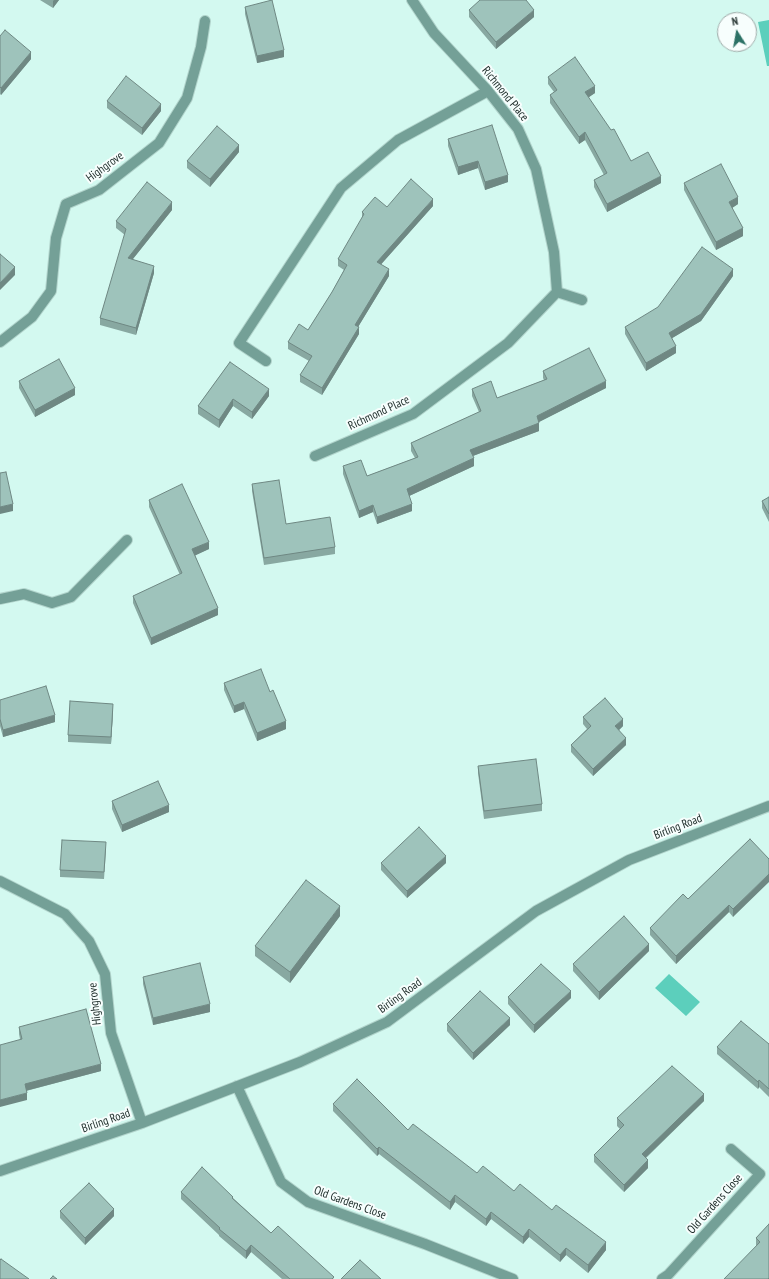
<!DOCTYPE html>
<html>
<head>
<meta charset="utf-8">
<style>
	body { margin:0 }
	#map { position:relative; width:769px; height:1279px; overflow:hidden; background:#d3f9f0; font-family:"PT Sans Narrow",sans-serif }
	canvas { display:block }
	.north { position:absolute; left:717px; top:12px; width:40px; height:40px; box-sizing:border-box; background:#f7fefd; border:1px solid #9faaa8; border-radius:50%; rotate:349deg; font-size:11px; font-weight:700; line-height:16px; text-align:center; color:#1c2b28 }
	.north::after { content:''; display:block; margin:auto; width:14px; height:18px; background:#2c7266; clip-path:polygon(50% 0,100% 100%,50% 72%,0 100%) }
</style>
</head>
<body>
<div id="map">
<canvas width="769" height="1279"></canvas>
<div class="north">N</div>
</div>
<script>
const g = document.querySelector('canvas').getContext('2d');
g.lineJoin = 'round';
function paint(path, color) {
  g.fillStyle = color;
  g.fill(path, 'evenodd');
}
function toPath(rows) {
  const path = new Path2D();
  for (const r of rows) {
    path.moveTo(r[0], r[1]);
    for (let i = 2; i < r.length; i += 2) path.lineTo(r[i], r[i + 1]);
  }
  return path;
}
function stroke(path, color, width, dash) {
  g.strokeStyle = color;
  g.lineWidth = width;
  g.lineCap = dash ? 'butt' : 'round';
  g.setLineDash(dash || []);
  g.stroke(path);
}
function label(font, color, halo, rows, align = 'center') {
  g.font = font + ' "PT Sans Narrow",sans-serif';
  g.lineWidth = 4;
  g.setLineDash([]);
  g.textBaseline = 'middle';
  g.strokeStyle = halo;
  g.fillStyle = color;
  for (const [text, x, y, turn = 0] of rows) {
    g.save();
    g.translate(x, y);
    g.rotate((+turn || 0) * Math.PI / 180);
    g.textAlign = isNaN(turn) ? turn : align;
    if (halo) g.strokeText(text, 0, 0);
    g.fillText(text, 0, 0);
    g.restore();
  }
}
paint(toPath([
	[769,20,769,66,767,66,758,22],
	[669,974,700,1002,686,1016,655,988]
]), '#5ccfbc');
const minor = toPath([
	[557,292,582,300],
	[0,342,32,317,51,291,56,238,66,204,99,190,159,143,187,98,201,47,205,21],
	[266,361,239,343,341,188,398,140,488,91],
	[315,456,413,414,508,343,557,292,554,252,536,169,518,129,488,91,434,33,412,0],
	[0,599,24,594,52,603,71,597,127,540],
	[0,881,65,914,89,941,105,974,111,1033,142,1123],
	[237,1086,281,1182,308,1202,425,1244,513,1279],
	[0,1171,142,1123,300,1062,387,1022,536,911,629,860,769,806],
	[662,1279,668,1275,760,1174,731,1149]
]);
stroke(minor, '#b2d4cc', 12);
stroke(minor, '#74a097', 10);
paint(toPath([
	[40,0,59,0,53,8],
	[245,7,284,57,257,63,245,14],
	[469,10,534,17,496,49,469,17],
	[0,36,31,59,1,95,0,94],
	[548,77,595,93,588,97,631,161,661,183,607,212,594,187,594,180,604,175,585,140,579,144,550,103,550,95,554,92,548,84],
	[107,101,161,111,142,135,107,108],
	[448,139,508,182,485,190,478,168,458,175,448,146],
	[239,152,210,187,187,168,187,161],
	[684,183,738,204,732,208,743,236,716,250,684,190],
	[433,206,381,264,389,276,358,327,359,334,322,395,300,382,300,375,309,361,288,349,288,342,308,330,332,292,344,270,338,266,338,259,362,219,362,212,387,207],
	[172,210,133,259,154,273,136,335,100,325,100,318,125,235,116,228,116,221],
	[733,276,701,321,672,338,676,353,646,371,625,334,625,327],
	[230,362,269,396,252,419,233,406,219,428,198,414,198,406],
	[543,371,606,388,539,422,539,431,473,456,474,466,409,496,412,511,377,524,373,512,359,518,343,474,343,466,367,476,415,458,411,451,411,443,479,412,472,396,472,389,497,398,544,380,543,378],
	[19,381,75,395,35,417,19,388],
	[252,484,286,524,335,547,335,554,264,565,252,491],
	[769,497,769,522,762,508,762,501],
	[149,500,209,549,195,555,218,615,151,645,133,603,133,596,180,575,149,507],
	[224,683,270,692,286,729,257,741,244,709,234,713,224,690],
	[0,700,55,722,3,737,0,726],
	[113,711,111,744,68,742,68,735],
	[583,717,623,726,619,730,626,745,593,776,571,752,571,745,587,729,583,724],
	[478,766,542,804,542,811,484,819,478,773],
	[112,801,169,812,122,832,112,809],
	[750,839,733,917,729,912,676,964,650,935,650,928,688,899],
	[106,850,104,879,60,877,60,870],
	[381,863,446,863,407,898,381,870],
	[340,916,290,983,255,956,255,946],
	[649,951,599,1000,573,971,573,964],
	[143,977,210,1012,153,1025,143,984],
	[508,997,571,998,534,1033,508,1004],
	[447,1024,510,1025,473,1060,447,1031],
	[19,1027,101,1071,26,1091,27,1100,20,1039,19,1034],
	[769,1044,769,1097,759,1087,758,1089,717,1054,717,1047],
	[704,1101,646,1158,648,1168,624,1192,594,1162,594,1155,620,1129,617,1126,617,1118],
	[333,1104,408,1130,477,1173,552,1210,606,1250,588,1273,566,1255,560,1262,529,1237,523,1244,491,1219,486,1226,455,1202,450,1210,379,1154,377,1156,333,1111],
	[181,1192,233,1198,271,1233,334,1279,282,1279,251,1252,246,1259,219,1236,219,1235,181,1199],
	[60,1211,114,1216,85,1245,60,1218],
	[769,1224,769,1279,756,1245,756,1238]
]), '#88a8a1');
paint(toPath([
	[54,0,59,0,53,8,53,1],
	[534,10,534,17,496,49,496,42],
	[284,50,284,57,257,63,257,56],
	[31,52,31,59,1,95,1,88],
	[595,86,595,93,585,100,585,92],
	[161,104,161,111,142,135,142,128],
	[585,132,585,140,579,144,579,137],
	[239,145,239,152,210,187,210,179],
	[478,161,478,168,458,175,458,167],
	[508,175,508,182,485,190,485,182],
	[661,176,661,183,607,212,607,204],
	[738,197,738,204,729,210,729,202],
	[433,199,433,206,377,269,377,262],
	[172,202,172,210,128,265,128,258],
	[743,228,743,236,716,250,716,242],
	[154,266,154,273,136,335,136,328],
	[15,267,15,275,0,290,0,283],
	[389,269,389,276,355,332,355,325],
	[733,269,733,276,701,321,669,340,669,333],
	[359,327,359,334,322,395,322,388],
	[676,346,676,353,646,371,646,363],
	[606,381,606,388,537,423,537,416],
	[75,388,75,395,35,417,35,410],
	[269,389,269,396,252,419,252,412],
	[233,399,233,406,219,428,219,420],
	[539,423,539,431,470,457,470,450],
	[474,458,474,466,407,497,407,489],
	[13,504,13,511,0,514,0,507],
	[412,504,412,511,377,524,377,517],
	[373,505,373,512,359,518,359,511],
	[209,542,209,549,192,557,192,549],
	[218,608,218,615,151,645,151,638],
	[244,702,244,709,234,713,234,706],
	[113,704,113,711,111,744,111,737],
	[55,715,55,722,3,737,3,730],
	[623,719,623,726,615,734,615,726],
	[286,721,286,729,257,741,257,733],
	[626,738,626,745,593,776,593,769],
	[169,805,169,812,122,832,122,825],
	[446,856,446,863,407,898,407,891],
	[769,874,769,882,733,917,733,909],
	[729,905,729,912,676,964,676,956],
	[340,906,340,916,290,983,290,972],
	[649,944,649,951,599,1000,599,992],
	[571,991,571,998,534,1033,534,1025],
	[210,1004,210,1012,153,1025,153,1018],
	[510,1018,510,1025,473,1060,473,1053],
	[101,1064,101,1071,25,1091,25,1084],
	[759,1080,759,1087,758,1089,758,1082],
	[27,1093,27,1100,0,1107,0,1100],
	[704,1094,704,1101,642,1161,642,1154],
	[379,1147,379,1154,377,1156,377,1149],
	[648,1160,648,1168,624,1192,624,1185],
	[455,1195,455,1202,450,1210,450,1202],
	[114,1209,114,1216,85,1245,85,1238],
	[491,1212,491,1219,486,1226,486,1219],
	[529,1229,529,1237,523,1244,523,1237],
	[606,1242,606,1250,588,1273,588,1265],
	[251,1245,251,1252,246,1259,246,1251],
	[566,1248,566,1255,560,1262,560,1255]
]), '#6f8883');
const building = toPath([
	[272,0,284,50,257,56,245,7,272,0],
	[480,0,526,0,534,10,496,42,469,10,480,0],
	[5,30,31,52,1,88,0,87,0,36,5,30],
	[575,57,595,86,585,92,611,130,614,129,631,161,648,152,661,176,607,204,594,180,607,173,585,132,579,137,550,95,557,90,548,77,575,57],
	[126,76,161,104,142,128,107,101,126,76],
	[492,125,508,175,485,182,478,161,458,167,448,139,492,125],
	[217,126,239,145,210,179,187,161,217,126],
	[721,164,738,197,729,202,743,228,716,242,684,183,721,164],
	[411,179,433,199,377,262,389,269,355,325,359,327,322,388,300,375,312,356,288,342,299,324,308,330,332,292,347,265,338,259,364,214,362,212,375,197,387,207,411,179],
	[147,182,172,202,128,258,154,266,136,328,100,318,126,229,116,221,147,182],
	[702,247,733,269,701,314,669,333,676,346,646,363,625,327,658,307,702,247],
	[0,254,15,267,0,283,0,254],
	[589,348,606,381,537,416,539,423,470,450,474,458,407,489,412,504,377,517,373,505,359,511,343,466,361,460,367,476,418,457,411,443,481,411,472,389,491,381,497,398,547,379,543,371,589,348],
	[59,359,75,388,35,410,19,381,59,359],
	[230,362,269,389,252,412,233,399,219,420,198,406,230,362],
	[6,472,13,504,0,507,0,473,6,472],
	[279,480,286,524,330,517,335,547,264,558,252,484,279,480],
	[182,484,209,542,192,549,218,608,151,638,133,596,182,573,149,500,182,484],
	[769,497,769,514,762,501,769,497],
	[261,669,270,692,273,690,286,721,257,733,244,702,234,706,224,683,261,669],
	[46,686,55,715,3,730,0,719,0,700,46,686],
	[605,698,623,719,615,726,626,738,593,769,571,745,591,726,583,717,605,698],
	[70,701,113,704,111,737,68,735,70,701],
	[536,759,542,804,484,811,478,766,536,759],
	[158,781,169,805,122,825,112,801,158,781],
	[419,827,446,856,407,891,381,863,419,827],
	[750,839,769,859,769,874,733,909,729,905,676,956,650,928,683,894,688,899,750,839],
	[62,840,106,842,104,872,60,870,62,840],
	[306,880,340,906,290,972,255,946,306,880],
	[624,916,649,944,599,992,573,964,624,916],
	[200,963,210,1004,153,1018,143,977,200,963],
	[541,964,571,991,534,1025,508,997,541,964],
	[480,991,510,1018,473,1053,447,1024,480,991],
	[86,1009,101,1064,25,1084,27,1093,0,1100,0,1045,22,1039,19,1027,86,1009],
	[741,1021,769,1044,769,1089,759,1080,758,1082,717,1047,741,1021],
	[672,1066,704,1094,642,1154,648,1160,624,1185,594,1155,624,1125,617,1118,672,1066],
	[357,1079,408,1130,413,1124,477,1173,483,1166,514,1191,520,1184,552,1210,556,1205,606,1242,588,1265,566,1248,560,1255,529,1229,523,1237,491,1212,486,1219,455,1195,450,1202,379,1147,377,1149,333,1104,357,1079],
	[202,1167,233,1197,232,1198,271,1233,278,1226,334,1277,332,1279,290,1279,251,1245,246,1251,219,1229,220,1228,181,1192,202,1167],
	[89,1183,114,1209,85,1238,60,1211,89,1183],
	[769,1224,769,1278,768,1279,724,1279,760,1242,756,1238,769,1224],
	[1,1259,29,1279,0,1279,0,1260,1,1259],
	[360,1260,381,1279,341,1279,360,1260],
	[53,1276,57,1279,50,1279,53,1276]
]);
paint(building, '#9ec3bb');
stroke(building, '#6f8883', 1);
label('12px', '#1c2b28', '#f7fefd', [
	["Richmond Place",505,94,51],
	["Highgrove",105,167,-36],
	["Richmond Place",379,413,-25],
	["Birling Road",678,827,-21],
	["Birling Road",400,996,-36],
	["Highgrove",95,1004,-96],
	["Birling Road",106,1121,-19],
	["Old Gardens Close",350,1203,20],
	["Old Gardens Close",715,1204,-48]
]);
</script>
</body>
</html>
